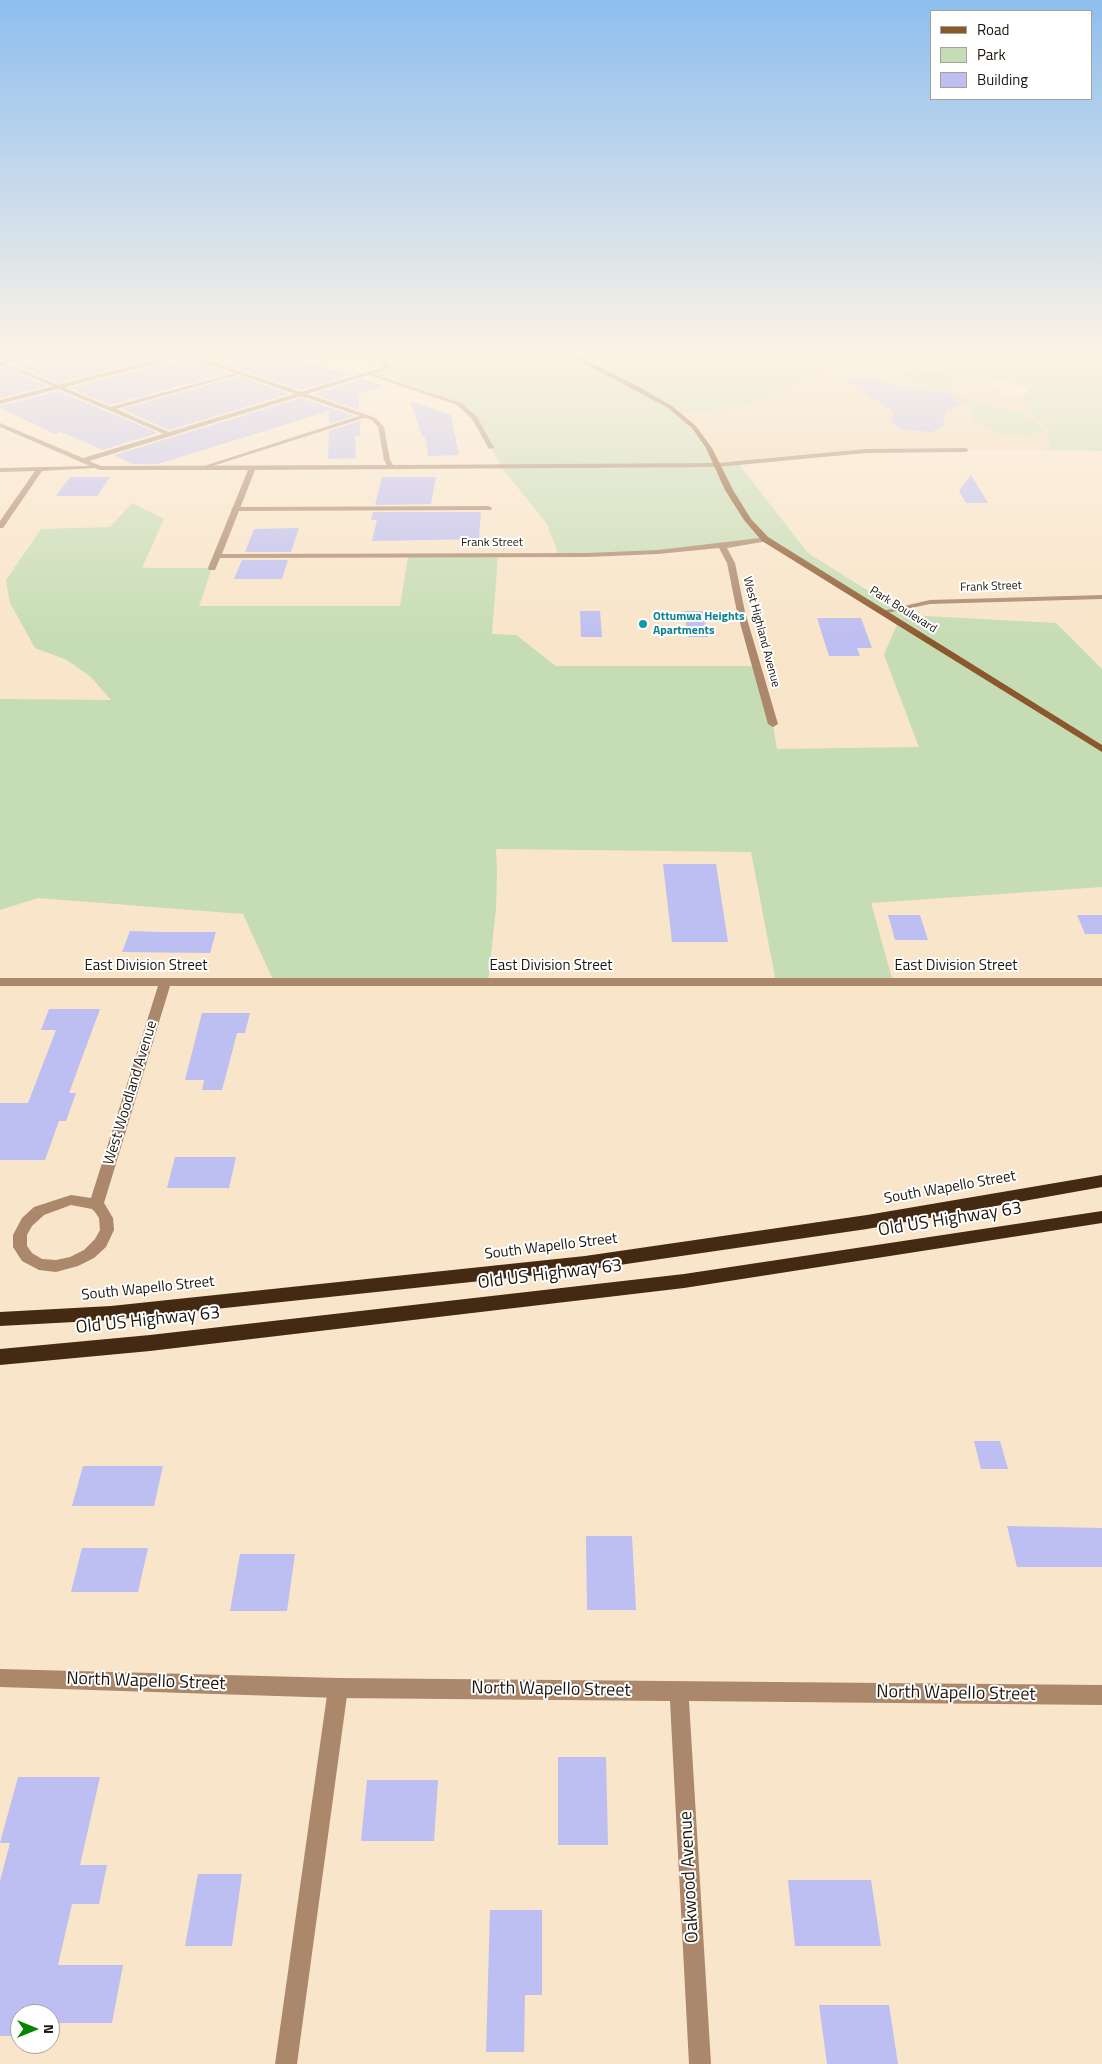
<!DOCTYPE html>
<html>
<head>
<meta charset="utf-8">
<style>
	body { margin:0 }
	#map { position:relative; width:1102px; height:2064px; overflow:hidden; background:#f9e5c9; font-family:"Titillium Web",sans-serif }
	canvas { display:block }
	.legend { position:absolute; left:930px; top:10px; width:162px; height:90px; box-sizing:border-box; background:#fff; border:1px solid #a5a29e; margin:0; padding:6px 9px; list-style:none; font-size:15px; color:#1d160c }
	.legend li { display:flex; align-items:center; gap:10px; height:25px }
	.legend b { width:25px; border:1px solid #a5a29e }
	.north { position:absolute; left:10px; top:2004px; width:50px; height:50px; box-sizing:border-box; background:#fff; border:1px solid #a5a29e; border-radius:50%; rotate:90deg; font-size:14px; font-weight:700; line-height:20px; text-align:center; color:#1d160c }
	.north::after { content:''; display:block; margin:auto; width:18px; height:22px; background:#068402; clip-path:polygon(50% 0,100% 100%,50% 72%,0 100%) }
</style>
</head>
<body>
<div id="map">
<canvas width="1102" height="2064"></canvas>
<ul class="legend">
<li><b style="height:6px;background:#8b582c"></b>Road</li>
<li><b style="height:14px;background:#c5dcb4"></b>Park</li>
<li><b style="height:14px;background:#bdbef1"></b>Building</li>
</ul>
<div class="north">N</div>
</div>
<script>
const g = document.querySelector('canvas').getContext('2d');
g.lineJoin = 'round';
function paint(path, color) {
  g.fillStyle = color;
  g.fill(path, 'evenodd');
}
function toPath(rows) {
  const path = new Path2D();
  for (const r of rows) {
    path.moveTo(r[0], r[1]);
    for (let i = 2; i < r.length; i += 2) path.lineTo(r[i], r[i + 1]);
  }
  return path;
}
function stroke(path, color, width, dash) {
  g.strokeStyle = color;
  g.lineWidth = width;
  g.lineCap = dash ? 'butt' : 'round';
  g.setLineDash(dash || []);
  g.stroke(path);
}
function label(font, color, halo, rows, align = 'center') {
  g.font = font + ' "Titillium Web",sans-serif';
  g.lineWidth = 4;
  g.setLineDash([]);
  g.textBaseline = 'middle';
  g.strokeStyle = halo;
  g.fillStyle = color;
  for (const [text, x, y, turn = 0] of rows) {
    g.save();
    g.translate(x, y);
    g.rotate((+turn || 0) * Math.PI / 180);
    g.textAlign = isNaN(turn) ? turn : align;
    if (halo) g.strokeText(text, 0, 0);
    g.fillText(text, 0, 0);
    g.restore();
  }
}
paint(toPath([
	[788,353,878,353,979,377,1024,405,1047,429,1051,450,920,449,717,465,678,414,745,407,756,400,778,396,822,370,796,360]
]), '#f1d8b6');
paint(toPath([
	[415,353,788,353,796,360,823,370,778,396,756,400,745,407,679,414,694,427,717,465,738,463,808,553,907,615,1056,623,1102,669,1102,887,871,903,893,982,776,982,751,852,496,849,497,871,496,909,488,982,274,982,243,914,38,898,0,910,0,699,111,700,91,677,67,660,35,648,10,603,6,580,41,529,110,527,132,503,164,519,142,568,212,568,199,606,400,606,408,556,498,556,492,634,516,635,556,666,756,666,773,724,777,749,919,747,884,655,898,622,765,539,658,552,559,556,547,524,501,467,480,425,459,404,371,374,383,369,385,365,381,361],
	[878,353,1102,353,1102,451,1051,450,1047,429,1024,405,1017,400,1022,398,1029,390,1012,382,979,377,925,365,917,370,876,360,885,356,925,365],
	[915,370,942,372,959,381,951,388,968,400,1022,413,1045,429,1032,436,1000,434,985,424,973,422,969,409,971,408,945,392,907,389,903,386,912,384,900,376]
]), '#c5dcb4');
paint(toPath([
	[67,353,173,353,58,383,20,367,18,374,47,386,0,398,0,368],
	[265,353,280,353,331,371,336,369,352,375,301,390,225,364],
	[185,358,228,373,110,405,70,388],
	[239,376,289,394,169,430,122,409],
	[838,376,876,379,907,389,945,392,963,404,946,411,943,427,931,432,900,429,891,422,894,412],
	[363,379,383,386,359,393,359,410,313,394],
	[58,391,158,433,102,450,71,436,60,432,55,434,0,408,0,406],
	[301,398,354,416,329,424,329,411,158,464,132,464,114,455],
	[410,401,451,415,459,455,428,456,425,436,422,436],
	[360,421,360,436,355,436,356,458,328,459,329,431],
	[971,475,988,503,966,503,959,491],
	[70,477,110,477,97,496,56,496],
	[382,477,436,477,431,504,375,505],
	[373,512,481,512,479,539,372,541,377,520,371,520],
	[299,528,291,552,245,552,254,529],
	[242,560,288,560,282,579,234,579],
	[580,611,600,611,602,637,581,637],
	[684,611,703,611,708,637,688,637],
	[817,618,861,618,872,648,857,648,860,656,829,656],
	[663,864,716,864,728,942,672,942],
	[888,915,920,915,928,940,895,940],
	[1077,915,1102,915,1102,934,1085,934],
	[130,931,160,932,216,932,210,953,122,952],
	[49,1009,100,1009,69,1093,76,1093,66,1121,59,1121,45,1160,0,1160,0,1103,28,1103,56,1030,41,1030],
	[202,1013,250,1013,245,1033,237,1033,222,1090,202,1090,204,1080,185,1080],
	[175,1157,236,1157,229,1188,167,1188],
	[974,1441,1000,1441,1008,1469,981,1469],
	[83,1466,163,1466,154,1506,72,1506],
	[1007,1526,1102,1528,1102,1567,1017,1567],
	[586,1536,632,1536,636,1610,587,1610],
	[82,1548,148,1548,138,1592,71,1592],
	[240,1554,295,1554,287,1611,230,1611],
	[558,1757,606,1757,608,1845,558,1845],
	[18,1777,100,1777,80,1865,107,1865,99,1904,72,1904,58,1965,123,1965,112,2023,50,2023,50,2014,20,2014,20,2036,0,2036,0,1881,10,1843,0,1843],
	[367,1780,438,1780,434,1841,361,1841],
	[198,1874,242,1874,232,1946,185,1946],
	[788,1880,871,1880,881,1946,795,1946],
	[490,1910,542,1910,542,1995,525,1995,524,2052,486,2052],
	[819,2005,889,2005,898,2064,827,2064]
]), '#bdbef1');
paint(toPath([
	[39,353,49,353,0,366,0,362,39,353],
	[21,369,110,407,239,372,244,373,116,409,171,433,172,434,169,436,19,372,21,369],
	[369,373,461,403,477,417,494,448,489,449,472,419,457,405,369,375,369,373],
	[365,414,367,417,200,470,195,469,365,414],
	[488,506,492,508,491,510,235,511,231,509,235,507,488,506],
	[338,1678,345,1681,348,1688,297,2064,275,2064,328,1688,331,1681,338,1678]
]), '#ab876b');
paint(toPath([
	[180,353,188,353,301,392,381,368,382,365,379,362,355,353,363,353,383,360,388,365,385,370,307,394,376,418,384,427,390,460,393,465,717,463,866,449,966,448,969,450,966,452,866,453,717,467,255,470,222,554,587,553,658,550,768,537,768,541,727,548,735,563,745,612,778,724,773,727,768,724,737,612,727,563,719,548,658,554,587,557,220,558,215,570,209,570,208,568,248,470,100,470,95,468,42,471,3,528,0,528,0,521,35,471,0,472,0,468,90,466,0,427,0,423,83,458,295,394,185,356,0,404,0,400,180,353],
	[301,396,372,420,378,427,384,460,387,465,101,466,89,461,301,396],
	[1102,595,1102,599,930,604,882,614,878,612,930,600,1102,595],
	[0,978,1102,978,1102,986,170,986,104,1203,113,1218,114,1230,106,1247,94,1258,78,1266,56,1272,39,1270,22,1261,13,1247,13,1235,22,1218,34,1207,71,1195,91,1198,158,986,0,986,0,978],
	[71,1205,92,1209,95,1212,99,1218,100,1230,95,1239,84,1250,70,1257,56,1260,42,1259,32,1253,27,1246,27,1235,32,1226,44,1215,71,1205],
	[0,1669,338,1678,1102,1685,1102,1705,689,1701,711,2064,689,2064,670,1701,338,1698,0,1687,0,1669]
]), '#ab876b');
paint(toPath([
	[565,353,572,353,641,388,672,406,696,426,712,448,733,490,751,519,768,537,1102,745,1102,752,762,541,744,520,725,490,706,448,692,428,668,408,565,353]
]), '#8b582c');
paint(toPath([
	[1102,1175,1102,1187,867,1229,585,1270,111,1320,0,1326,0,1312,111,1306,585,1256,867,1215,1102,1175],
	[1102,1211,1102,1223,684,1288,150,1351,0,1365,0,1349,150,1335,684,1274,1102,1211]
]), '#442913');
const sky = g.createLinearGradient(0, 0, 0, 642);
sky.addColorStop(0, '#8dbeee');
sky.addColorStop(0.55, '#fcf3e7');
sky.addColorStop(1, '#fcf3e700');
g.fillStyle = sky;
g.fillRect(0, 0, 1102, 642);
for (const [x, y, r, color] of [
	[643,624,5,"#0f9aa8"]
]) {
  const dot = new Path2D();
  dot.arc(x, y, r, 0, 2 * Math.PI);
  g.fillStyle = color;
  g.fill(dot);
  stroke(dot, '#fff', 2);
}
label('12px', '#1d160c', '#fff', [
	["Frank Street",492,543],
	["Frank Street",991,587,-2],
	["Park Boulevard",903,610,32],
	["West Highland Avenue",761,632,75]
]);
label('bold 12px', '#0d838f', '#fff', [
	["Ottumwa Heights",653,617],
	["Apartments",653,631]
], 'left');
label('15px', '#1d160c', '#fff', [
	["East Division Street",146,966],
	["East Division Street",551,966],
	["East Division Street",956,966],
	["West Woodland Avenue",131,1093,-73],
	["South Wapello Street",950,1188,-10],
	["South Wapello Street",551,1247,-7],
	["South Wapello Street",148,1289,-6]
]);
label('18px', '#1d160c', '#fff', [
	["Old US Highway 63",950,1220,-9],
	["Old US Highway 63",550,1275,-7],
	["Old US Highway 63",148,1321,-6],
	["North Wapello Street",146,1682,2],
	["North Wapello Street",551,1690,1],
	["North Wapello Street",956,1694,1],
	["Oakwood Avenue",690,1877,-93]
]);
</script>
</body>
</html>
